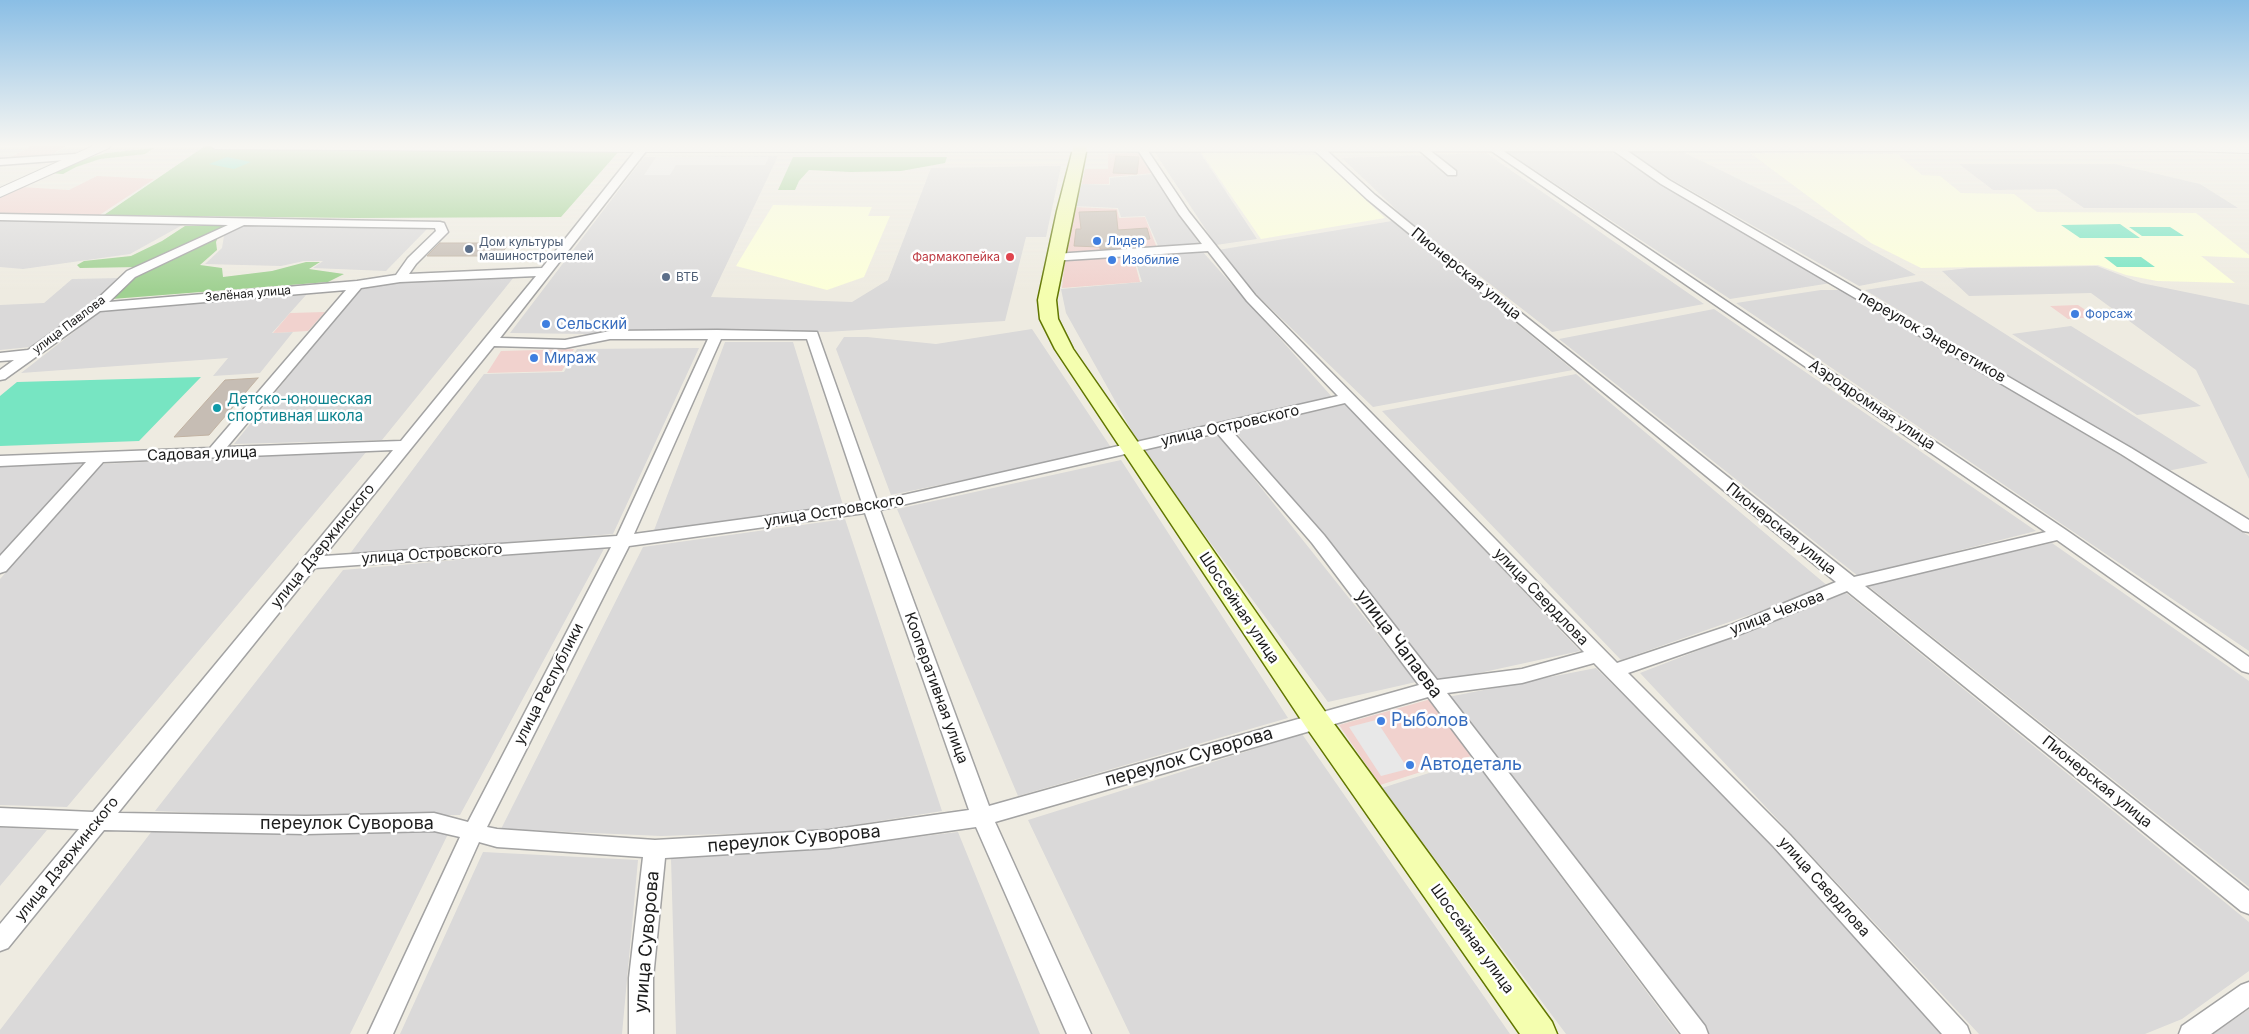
<!DOCTYPE html>
<html>
<head>
<meta charset="utf-8">
<style>
	body { margin:0 }
	canvas { display:block; background:#eeebe1 }
</style>
</head>
<body>
<canvas width="2249" height="1034"></canvas>
<script>
const g = document.querySelector('canvas').getContext('2d');
g.lineJoin = 'round';
function paint(path, color) {
  g.fillStyle = color;
  g.fill(path, 'evenodd');
}
function toPath(rows) {
  const path = new Path2D();
  for (const r of rows) {
    path.moveTo(r[0], r[1]);
    for (let i = 2; i < r.length; i += 2) path.lineTo(r[i], r[i + 1]);
  }
  return path;
}
function stroke(path, color, width, dash) {
  g.strokeStyle = color;
  g.lineWidth = width;
  g.lineCap = dash ? 'butt' : 'round';
  g.setLineDash(dash || []);
  g.stroke(path);
}
function label(font, color, halo, rows, align = 'center') {
  g.font = font + ' Inter,sans-serif';
  g.lineWidth = 5;
  g.setLineDash([]);
  g.textBaseline = 'middle';
  g.strokeStyle = halo;
  g.fillStyle = color;
  for (const [text, x, y, turn = 0] of rows) {
    g.save();
    g.translate(x, y);
    g.rotate((+turn || 0) * Math.PI / 180);
    g.textAlign = isNaN(turn) ? turn : align;
    if (halo) g.strokeText(text, 0, 0);
    g.fillText(text, 0, 0);
    g.restore();
  }
}
paint(toPath([
	[1154,151,1199,151,1257,239,1216,245],
	[1506,151,1610,151,1660,183,1831,283,1730,299],
	[1630,152,1683,152,1796,207,1916,275,1859,286,1671,179],
	[1486,153,1704,304,1552,332,1405,218,1342,158],
	[778,156,711,297,852,302,888,280,931,168,1061,166,1046,237,1026,237,1005,321,826,332,669,329,589,334,510,333,644,157],
	[1959,164,2115,164,2200,184,2238,208,2084,208,2056,189,1993,190],
	[1153,174,1200,245,1159,248,1145,216,1121,217,1118,208,1074,206,1082,184,1110,185,1110,178],
	[0,220,186,223,130,254,23,269,0,267],
	[1392,221,1573,370,1373,407,1257,295,1218,250],
	[237,226,427,229,386,271,313,268,323,261,304,261,281,266,205,264,222,248,224,236],
	[1202,251,1333,398,1138,442,1066,313,1061,289,1142,282,1134,256],
	[2097,266,2141,283,2249,305,2249,479,2196,370,2091,293,1969,296,1942,271,1969,268],
	[514,277,382,440,234,444,361,286,400,281],
	[121,278,77,315,30,347,0,350,0,305,44,303,72,279],
	[1922,281,2208,463,2167,471,1865,290],
	[1821,290,1842,290,2117,453,2249,536,2249,651,1736,303],
	[306,295,272,333,293,332,260,373,213,376,228,358,21,373,102,310],
	[1714,309,2036,531,1858,576,1559,339],
	[2071,326,2201,406,2137,415,2012,334],
	[1032,329,1112,449,891,495,836,349,844,337,867,337,936,344],
	[725,342,793,342,843,505,653,533],
	[699,348,613,534,349,555,484,374,564,372,577,349],
	[1576,374,1829,587,1621,660,1382,411],
	[1346,404,1580,651,1438,682,1235,431],
	[1219,435,1416,682,1328,702,1142,450],
	[367,451,67,807,0,805,0,579,101,464],
	[1121,460,1288,718,1018,796,897,509],
	[83,463,0,556,0,467],
	[845,519,942,811,817,831,661,836,501,829,643,547],
	[2052,543,2249,681,2249,887,1867,585],
	[605,547,460,815,310,817,155,811,343,570],
	[1846,593,2249,922,2249,971,2182,1019,2145,1034,1979,1034,1640,673],
	[1596,668,1778,847,1944,1034,1709,1034,1448,697],
	[1302,734,1510,1034,1130,1034,1028,820],
	[1473,759,1678,1034,1566,1034,1382,788],
	[0,827,47,830,0,886],
	[430,828,449,832,350,1034,0,1034,0,1030,152,831],
	[958,832,1040,1034,676,1034,671,858,824,848],
	[483,852,638,860,622,1034,400,1034],
	[2249,1009,2249,1034,2213,1034]
]), '#dad9d9');
paint(toPath([
	[33,145,68,145,47,157,6,160],
	[1141,152,1153,173,1109,177,1109,184,1082,184,1085,169,1108,169,1108,154],
	[97,176,154,179,98,216,0,213,0,197,21,187,69,190],
	[1074,207,1117,209,1119,218,1145,217,1157,248,1065,254],
	[1133,256,1140,282,1062,288,1065,259],
	[2078,305,2096,317,2068,319,2050,306],
	[325,312,308,331,273,333,290,313],
	[574,349,562,371,487,373,501,351],
	[1431,699,1471,756,1380,785,1339,725]
]), '#f1d2ce');
paint(toPath([
	[1201,152,1319,155,1385,218,1261,239],
	[1750,153,1897,154,1922,175,1940,176,1961,193,2014,194,2037,212,2196,213,2249,255,2249,258,2201,256,2235,283,2157,281,2126,275,2098,265,1921,268,1871,243],
	[773,205,872,207,868,216,890,216,864,277,827,290,736,266]
]), '#fcffd9');
paint(toPath([
	[205,146,352,148,620,150,561,217,356,218,104,215],
	[154,148,145,154,100,159,76,167,63,174,49,173,71,163,106,153],
	[793,157,947,157,945,163,901,171,851,172,809,170,799,181,795,190,778,190],
	[185,226,227,226,140,267,80,268,77,265,84,261,131,256,162,241],
	[219,235,216,242,217,250,200,265,222,268,223,277,272,271,306,262,320,262,309,269,344,274,328,282,112,299,131,280]
]), '#a0d192');
paint(toPath([
	[227,157,251,162,234,169,209,164],
	[2120,224,2140,238,2080,238,2061,225],
	[2129,227,2170,227,2184,236,2142,236],
	[2104,257,2141,257,2155,267,2117,267],
	[201,377,139,441,0,446,0,396,17,382]
]), '#77e5c2');
paint(toPath([
	[656,157,769,157,765,165,676,165,670,175,644,175],
	[1376,720,1408,769,1381,776,1349,727]
]), '#e8e8e8');
const building = toPath([
	[1116,156,1139,157,1137,174,1113,173,1116,156],
	[1116,211,1118,230,1147,228,1150,239,1116,241,1117,248,1100,249,1100,247,1074,246,1076,229,1081,229,1079,212,1116,211],
	[440,243,510,243,499,256,427,256,440,243],
	[258,378,209,435,174,437,225,380,258,378]
]);
paint(building, '#c6bdb4');
stroke(building, '#c1b2a2', 1);
const minor = toPath([
	[643,145,647,146,647,150,500,338,565,340,610,331,717,330,817,332,877,501,1338,396,1247,301,1208,251,1051,261,1049,258,1051,255,1055,254,1202,244,1179,214,1136,147,1137,145,1144,145,1189,212,1255,295,1617,663,1731,625,1836,582,1367,199,1314,150,1313,148,1318,145,1322,146,1375,195,1477,278,1854,577,2046,532,1487,148,1492,145,1496,146,2066,530,2249,657,2249,673,2242,671,2057,540,1865,586,2249,891,2249,914,2241,911,1847,591,1743,633,1628,673,1790,835,1967,1026,1970,1034,1942,1034,1774,847,1594,663,1522,683,1447,693,1705,1026,1708,1034,1681,1034,1428,697,995,822,1091,1034,1067,1034,976,827,829,848,665,858,653,978,653,1034,629,1034,629,978,643,857,497,847,479,842,393,1034,368,1034,460,837,434,831,306,834,104,830,8,948,0,951,0,924,79,829,0,826,0,808,93,812,393,450,103,462,6,571,0,573,0,556,86,462,0,466,0,456,210,448,346,290,100,311,5,379,0,380,0,370,14,360,0,361,0,353,28,350,92,304,127,271,228,225,0,220,0,214,440,222,444,223,448,232,416,264,409,274,542,268,639,146,643,145],
	[244,225,435,228,436,231,408,258,396,275,357,281,109,302,135,277,244,225],
	[536,276,401,441,227,447,361,288,400,282,536,276],
	[610,339,708,339,617,536,324,556,494,346,565,348,610,339],
	[721,339,807,339,862,503,634,534,721,339],
	[1345,403,1584,652,1522,669,1437,680,1324,535,1231,430,1345,403],
	[1217,433,1312,543,1419,685,989,806,880,510,1217,433],
	[865,513,969,810,829,830,655,840,497,829,487,827,629,546,865,513],
	[611,547,468,822,434,813,306,816,118,813,315,568,611,547],
	[1423,145,1456,171,1456,175,1448,175,1419,150,1418,148,1423,145],
	[1612,145,1619,145,1669,180,2131,448,2249,520,2249,532,2243,531,2121,454,1661,184,1611,149,1610,147,1612,145],
	[75,154,80,157,79,159,0,165,0,159,75,154],
	[2249,982,2249,1007,2211,1034,2179,1034,2182,1026,2241,985,2249,982]
]);
const tertiary = toPath([
	[95,145,111,145,109,148,0,197,0,188,95,145],
	[209,145,2249,145,2249,153,2186,151,643,152,215,149,209,145]
]);
const secondary = toPath([
	[1074,145,1086,145,1087,147,1056,300,1058,319,1073,349,1326,713,1552,1022,1557,1034,1520,1034,1306,727,1055,349,1040,319,1038,300,1057,211,1074,145]
]);
stroke(minor, '#a3a3a3', 3);
stroke(tertiary, '#a3a3a3', 2);
stroke(secondary, '#617600', 3);
paint(minor, '#fff');
paint(tertiary, '#fff');
paint(secondary, '#f4feaf');
const sky = g.createLinearGradient(0, 0, 0, 290);
sky.addColorStop(0, '#8abee5');
sky.addColorStop(0.5, '#f7f6f2');
sky.addColorStop(1, '#f7f6f200');
g.fillStyle = sky;
g.fillRect(0, 0, 2249, 290);
for (const [x, y, r, color] of [
	[1097,241,5,"#3f7fe0"],
	[469,249,5,"#5c6f8a"],
	[1010,257,5,"#e0444e"],
	[1112,260,5,"#3f7fe0"],
	[666,277,5,"#5c6f8a"],
	[2075,314,5,"#3f7fe0"],
	[546,324,5,"#3f7fe0"],
	[534,358,5,"#3f7fe0"],
	[217,408,5,"#0f9aa8"],
	[1381,721,5,"#3f7fe0"],
	[1410,765,5,"#3f7fe0"]
]) {
  const dot = new Path2D();
  dot.arc(x, y, r, 0, 2 * Math.PI);
  g.fillStyle = color;
  g.fill(dot);
  stroke(dot, '#fff', 2);
}
label('12px', '#366cbe', '#fff', [
	["Лидер",1107,241],
	["Изобилие",1122,260],
	["Форсаж",2085,314]
], 'left');
label('12px', '#4e5e75', '#fff', [
	["Дом культуры",479,242],
	["машиностроителей",479,256],
	["ВТБ",676,277]
], 'left');
label('12px', '#be3a42', '#fff', [
	["Фармакопейка",1000,257]
], 'right');
label('12px', '#1c1c1c', '#fff', [
	["Зелёная улица",248,294,-5],
	["улица Павлова",69,325,-37]
]);
label('15px', '#1c1c1c', '#fff', [
	["Пионерская улица",1466,274,39],
	["переулок Энергетиков",1932,337,30],
	["Аэродромная улица",1872,405,34],
	["улица Островского",1230,426,-13],
	["Садовая улица",202,454,-2],
	["улица Островского",834,511,-9],
	["Пионерская улица",1781,529,39],
	["улица Дзержинского",323,546,-51],
	["улица Островского",432,554,-4],
	["улица Свердлова",1541,597,46],
	["Шоссейная улица",1239,608,56],
	["улица Чехова",1777,613,-21],
	["улица Республики",549,684,-63],
	["Кооперативная улица",936,688,70],
	["Пионерская улица",2097,782,39],
	["улица Дзержинского",67,859,-51],
	["улица Свердлова",1824,887,48],
	["Шоссейная улица",1472,939,54]
]);
label('15px', '#366cbe', '#fff', [
	["Сельский",556,324],
	["Мираж",544,358]
], 'left');
label('15px', '#0d838f', '#fff', [
	["Детско-юношеская",227,399],
	["спортивная школа",227,416]
], 'left');
label('18px', '#1c1c1c', '#fff', [
	["улица Чапаева",1399,644,53],
	["переулок Суворова",1189,757,-16],
	["переулок Суворова",347,824],
	["переулок Суворова",794,839,-5],
	["улица Суворова",647,942,-85]
]);
label('18px', '#366cbe', '#fff', [
	["Рыболов",1391,721],
	["Автодеталь",1420,765]
], 'left');
</script>
</body>
</html>
